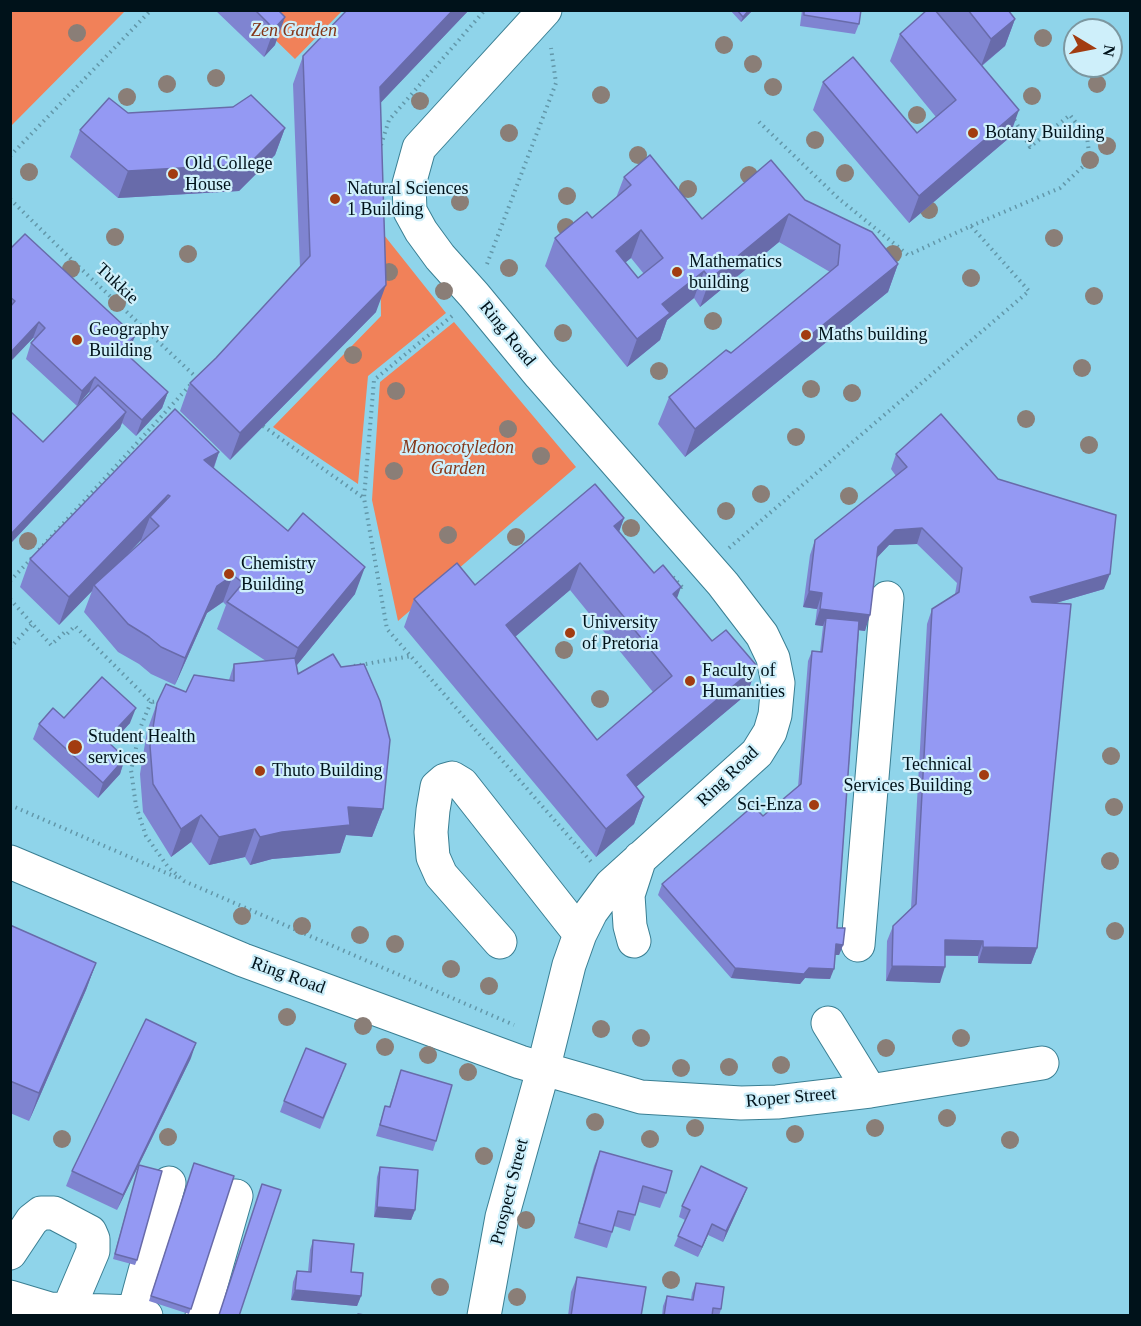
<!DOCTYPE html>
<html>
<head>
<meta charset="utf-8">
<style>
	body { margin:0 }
	#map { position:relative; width:1141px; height:1326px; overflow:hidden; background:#8fd4ea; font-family:"Times New Roman",serif }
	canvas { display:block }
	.frame { position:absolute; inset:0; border:12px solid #00121a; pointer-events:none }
	.north { position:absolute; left:1063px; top:18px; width:60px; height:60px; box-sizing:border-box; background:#ceeffa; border:2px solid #7c97a0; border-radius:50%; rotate:100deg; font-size:16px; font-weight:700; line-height:24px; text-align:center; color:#00121a }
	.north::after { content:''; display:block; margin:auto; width:21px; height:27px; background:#a23c11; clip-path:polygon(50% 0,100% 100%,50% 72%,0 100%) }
</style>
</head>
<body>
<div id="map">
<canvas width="1141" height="1326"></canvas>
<div class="frame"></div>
<div class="north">N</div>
</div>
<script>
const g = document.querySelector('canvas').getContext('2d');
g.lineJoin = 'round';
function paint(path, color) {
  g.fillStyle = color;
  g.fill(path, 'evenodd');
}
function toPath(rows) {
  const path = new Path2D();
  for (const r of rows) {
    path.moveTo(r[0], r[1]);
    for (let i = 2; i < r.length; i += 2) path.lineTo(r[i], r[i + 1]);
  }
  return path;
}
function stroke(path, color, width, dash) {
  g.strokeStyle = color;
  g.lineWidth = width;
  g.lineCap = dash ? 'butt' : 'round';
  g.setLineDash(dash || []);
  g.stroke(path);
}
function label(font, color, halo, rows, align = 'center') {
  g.font = font + ' "Times New Roman",serif';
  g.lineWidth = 4.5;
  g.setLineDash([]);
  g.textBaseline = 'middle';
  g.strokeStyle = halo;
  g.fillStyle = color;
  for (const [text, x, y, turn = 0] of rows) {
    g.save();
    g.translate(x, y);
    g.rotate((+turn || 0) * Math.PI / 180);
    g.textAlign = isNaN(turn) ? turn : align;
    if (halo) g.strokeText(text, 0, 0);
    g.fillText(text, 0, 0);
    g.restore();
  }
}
paint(toPath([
	[11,10,125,11,11,126,10,11],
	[280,11,342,11,295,59,263,28],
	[380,230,446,313,368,376,358,484,273,427,381,316],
	[454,322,576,467,398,621,372,500,380,382]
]), '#f18159');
const minor = toPath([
	[10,862,243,960,520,1062,641,1097,741,1103,777,1102,870,1091,1042,1063],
	[634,941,630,926,628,895,640,858],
	[500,942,441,875,433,857,431,832,433,810,437,787,445,780,452,778,462,784,580,934],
	[858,945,887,598],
	[828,1023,870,1091],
	[10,1253,32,1220,41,1213,54,1213,90,1232,93,1239,93,1251,68,1310],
	[10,1297,50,1309,134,1312,146,1316],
	[134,1312,169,1183],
	[202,1316,236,1196],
	[484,1316,502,1217,543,1070,569,965,580,934,591,912,611,885,757,753,770,732,775,715,778,683,773,658,762,635,723,584,540,375,474,295,440,257,421,231,410,211,409,184,419,148,545,10]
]);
stroke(minor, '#3a7f93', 35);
stroke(toPath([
	[381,145,389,120,485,10],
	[10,156,151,10],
	[10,199,77,265,198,379],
	[971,226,1060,188,1090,160,1087,137,1070,115,1030,147,1014,119],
	[487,264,556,83,551,48],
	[452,316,374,380,364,498,387,629,593,864],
	[263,426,364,498],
	[729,548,1029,291,971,226,908,255,838,198,756,119],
	[39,550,192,383],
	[673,577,682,587,684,586],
	[10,581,32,558],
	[10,599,51,645,65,632,67,634,75,626,151,702,161,701],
	[10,648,32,624],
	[354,666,411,656],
	[151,702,141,726,131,770,136,806,146,836,168,867,184,881,514,1025],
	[10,805,178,878]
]), '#6297a9', 4, [1.5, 4.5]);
stroke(minor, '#fff', 33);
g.fillStyle = '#8a7e77';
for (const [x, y] of [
	[77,33],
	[1043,38],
	[724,45],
	[753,64],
	[216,78],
	[167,84],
	[1097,84],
	[773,87],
	[601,95],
	[1032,96],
	[127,97],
	[420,101],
	[917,115],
	[509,133],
	[815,140],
	[1107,146],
	[638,155],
	[1090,160],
	[29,172],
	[845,173],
	[749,175],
	[688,189],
	[567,196],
	[460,202],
	[929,210],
	[566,227],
	[115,237],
	[1054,238],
	[188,254],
	[893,254],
	[509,268],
	[71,269],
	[389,272],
	[971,278],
	[444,291],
	[1094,296],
	[117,303],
	[713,321],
	[563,333],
	[353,355],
	[1082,368],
	[659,371],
	[811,389],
	[396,391],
	[852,393],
	[1026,419],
	[508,429],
	[796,437],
	[1089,445],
	[541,456],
	[394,471],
	[761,494],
	[849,496],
	[726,511],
	[631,528],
	[448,535],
	[516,537],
	[28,541],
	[564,650],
	[600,699],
	[1111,756],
	[1114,807],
	[1110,861],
	[242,916],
	[302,926],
	[1115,931],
	[360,935],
	[395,944],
	[451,969],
	[489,986],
	[287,1017],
	[363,1026],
	[601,1029],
	[641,1038],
	[961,1038],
	[385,1047],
	[886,1048],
	[428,1055],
	[781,1065],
	[729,1067],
	[681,1068],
	[468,1072],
	[947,1118],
	[595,1122],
	[695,1128],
	[875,1128],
	[795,1134],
	[168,1137],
	[62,1139],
	[650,1139],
	[1010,1140],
	[484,1156],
	[526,1220],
	[671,1280],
	[440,1287],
	[517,1297]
]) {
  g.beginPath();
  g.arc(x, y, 9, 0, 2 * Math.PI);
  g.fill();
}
paint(toPath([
	[215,10,278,10,275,45,264,57],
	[347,10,469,10,380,103,376,312,230,460,180,411,190,383,216,358,300,268,293,84,303,56],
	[730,10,753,10,741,22],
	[802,10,861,10,859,24,855,34,800,26],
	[935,10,1008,10,1015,19,1005,46,982,66,1009,138,909,223,813,110,823,82,917,133,936,117,890,61,900,34],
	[128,113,285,128,275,155,239,191,118,198,70,157,80,130],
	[624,177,702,219,805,200,898,264,888,292,685,457,658,424,669,397,731,353,830,272,779,242,700,307,694,298,667,320,660,340,627,367,545,266,555,238,592,218,616,198],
	[631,258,644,274,638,278,625,263],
	[10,249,129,351,126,354,168,392,162,408,136,436,122,423,120,428,10,544,10,411,43,442,90,393,89,392,77,406,26,359,31,343,35,339,33,338,10,362],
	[219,452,214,468,355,594,296,666,298,674,383,809,372,837,346,835,340,853,272,859,250,865,245,857,209,865,191,842,171,857,143,812,140,774,147,731,157,703,186,692,229,680,234,664,266,661,217,629,226,605,223,602,207,613,175,685,151,674,139,664,118,652,84,612,92,591,59,625,20,587,30,559],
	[141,540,140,544,122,560],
	[896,454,998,479,1104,589,1056,603,1037,948,1031,964,978,963,978,956,945,956,940,983,886,981,887,941,893,926,911,908,927,624,932,609,955,594,957,583,917,544,889,545,877,557,865,631,859,630,837,928,843,945,839,955,835,955,830,979,805,978,800,984,731,978,658,895,662,884,763,816,798,787,808,661,812,651,820,652,823,626,815,625,817,609,803,607,810,555,815,540,896,476,891,469],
	[624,518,619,531,654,573,677,599,712,641,757,666,747,694,636,787,644,797,634,824,596,857,404,627,414,599,475,585],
	[570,590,653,692,597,740,515,637],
	[64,718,130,723,110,745,125,758,120,774,98,798,33,739,39,724],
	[10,925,96,963,86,990,29,1121,10,1113],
	[191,1058,117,1210,66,1186,72,1171],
	[401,1070,436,1141,433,1151,376,1136,385,1106,389,1107],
	[342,1075,320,1129,280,1112,284,1101],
	[600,1151,666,1193,660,1208,639,1202,630,1231,614,1226,607,1248,574,1238,594,1166],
	[194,1163,234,1176,189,1314,149,1301],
	[139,1165,137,1260,135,1265,113,1259],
	[380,1167,415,1210,411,1220,374,1217,377,1177],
	[747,1188,743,1198,723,1242,708,1235,698,1257,674,1246,685,1220,679,1217,682,1206],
	[313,1240,351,1272,361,1296,357,1306,291,1300,293,1282,297,1271,308,1272,310,1250],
	[577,1277,641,1316,568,1316,571,1292],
	[696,1283,721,1309,719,1316,662,1316,663,1306,667,1296,691,1299,692,1293]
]), '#7f84d1');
paint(toPath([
	[453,10,469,10,370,114,380,87],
	[749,10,753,10,741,22,743,17],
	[285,17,275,45,264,57,274,29],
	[1015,19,1005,46,981,66,991,39],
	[1019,110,1009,138,909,223,919,196],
	[285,128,275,155,239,191,118,198,128,171],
	[789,214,779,242,700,307,710,279],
	[641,230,631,258,605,278,616,251],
	[898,264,888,292,685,457,695,429],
	[704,271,694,298,667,320,660,340,627,367,637,339,662,304],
	[386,285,376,312,230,460,240,433],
	[39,322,33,338,10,362,10,353],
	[135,336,129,351,116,365,122,350],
	[95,377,89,392,77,406,82,391],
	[168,392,162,408,136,436,142,420],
	[126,412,120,428,10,544,10,535],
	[219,452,209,480,204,460],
	[168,495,158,522,150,517,141,540,96,587,94,585,92,591,59,625,69,597],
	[624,518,614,546,614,526],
	[922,528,917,544,889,545,873,562,878,547,895,530],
	[580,563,570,590,496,653,506,625],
	[365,567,355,594,288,676,298,648],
	[1110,574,1104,589,1025,612,1030,597],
	[233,575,223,602,207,613,175,685,185,658,217,586],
	[681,587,671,615,673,594],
	[809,591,822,593,817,609,803,607],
	[820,609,870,615,865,631,825,626,826,618,823,626,815,625],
	[757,666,747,694,617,803,627,775],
	[136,708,130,723,100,756,106,740],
	[125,758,120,774,98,798,103,783],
	[644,797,634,824,596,857,606,829],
	[348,807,383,809,372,837,346,835,340,853,272,859,250,865,260,837],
	[201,815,191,842,171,857,181,829],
	[255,829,245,857,209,865,219,837],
	[945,940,983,941,978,956,940,955],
	[836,944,843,945,839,955,832,955],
	[983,947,1037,948,1031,964,978,963],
	[96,963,86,990,29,1121,39,1093],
	[892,966,945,967,940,983,886,981],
	[735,968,809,968,834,969,830,979,805,978,800,984,731,978],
	[196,1043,191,1058,117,1210,123,1195],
	[747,1188,743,1198,723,1242,726,1231],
	[377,1207,415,1210,411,1220,374,1217],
	[712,1224,708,1235,698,1257,702,1247],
	[295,1290,361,1296,357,1306,291,1300]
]), '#686baa');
const building = toPath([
	[255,10,278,10,285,17,274,29,255,10],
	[347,10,453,10,380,87,386,285,240,433,190,383,216,358,310,256,303,56,347,10],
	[737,10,749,10,743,17,737,10],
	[804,10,861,10,859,24,804,15,804,10],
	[927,10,935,10,1019,110,919,196,823,82,853,57,917,133,956,100,900,34,927,10],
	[968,10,1008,10,1015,19,991,39,968,10],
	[251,95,285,128,249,164,128,171,80,130,109,98,128,113,233,107,251,95],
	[650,155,702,219,771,160,805,200,872,232,898,264,695,429,669,397,726,350,731,353,838,265,840,245,789,214,710,279,704,271,662,304,670,313,637,339,555,238,587,212,592,218,631,185,624,177,650,155],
	[641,230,663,258,638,278,616,251,641,230],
	[25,234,135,336,122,350,168,392,142,420,95,377,82,391,31,343,45,328,39,322,10,353,10,307,15,301,10,297,10,249,25,234],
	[98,385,126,412,10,535,10,411,43,442,98,385],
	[175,409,219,452,204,460,288,531,303,513,365,567,298,648,227,602,243,583,233,575,217,586,185,658,161,647,149,637,128,624,94,585,159,526,150,517,170,496,168,495,69,597,30,559,175,409],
	[941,414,998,479,1116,515,1110,574,1030,597,1032,602,1071,604,1037,948,983,947,983,941,945,940,945,967,892,966,893,926,916,904,932,609,959,592,962,568,922,528,895,530,878,547,870,615,820,609,822,593,809,591,815,540,907,467,896,454,941,414],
	[595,484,624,518,614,526,654,573,663,565,681,587,673,594,712,641,726,630,757,666,627,775,644,797,606,829,414,599,457,563,475,585,595,484],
	[580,563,672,676,597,740,506,625,580,563],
	[826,618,859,621,837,928,845,928,843,945,836,944,834,969,809,968,804,974,735,968,662,884,753,806,763,816,801,784,812,651,822,652,826,618],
	[333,654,341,667,364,664,380,701,390,740,383,809,348,807,350,825,282,832,260,837,255,829,219,837,201,815,181,829,153,784,150,746,157,703,166,684,186,692,194,675,234,681,234,664,295,658,298,674,333,654],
	[102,677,136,708,106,740,125,758,103,783,39,724,53,708,64,718,102,677],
	[10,925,96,963,39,1093,10,1081,10,925],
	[146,1019,196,1043,123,1195,72,1171,146,1019],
	[306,1048,346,1064,323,1118,284,1101,306,1048],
	[401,1070,452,1085,436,1141,380,1125,385,1106,390,1107,401,1070],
	[600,1151,672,1171,666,1193,643,1186,635,1215,618,1211,612,1232,579,1223,600,1151],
	[194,1163,234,1176,191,1309,151,1296,194,1163],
	[139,1165,162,1171,137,1260,115,1254,139,1165],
	[701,1166,747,1188,726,1231,712,1224,702,1247,678,1236,690,1210,682,1206,701,1166],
	[380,1167,418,1170,415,1210,377,1207,380,1167],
	[262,1184,281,1190,239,1316,221,1316,219,1315,262,1184],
	[313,1240,354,1244,351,1272,363,1273,361,1296,295,1290,297,1271,311,1272,313,1240],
	[577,1277,646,1287,641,1316,571,1316,577,1277],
	[696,1283,724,1287,721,1309,713,1308,712,1316,664,1316,667,1296,693,1300,696,1283],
	[358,1314,371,1316,357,1316,358,1314]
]);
paint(building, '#9499f3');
stroke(building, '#686baa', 1.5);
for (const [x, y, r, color] of [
	[973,133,6,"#a23c11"],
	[173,174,6,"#a23c11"],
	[335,199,6,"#a23c11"],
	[677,272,6,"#a23c11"],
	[806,335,6,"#a23c11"],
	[77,340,6,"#a23c11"],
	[229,574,6,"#a23c11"],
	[570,633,6,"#a23c11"],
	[690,681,6,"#a23c11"],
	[75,747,8,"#a23c11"],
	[260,771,6,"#a23c11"],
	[984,775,6,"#a23c11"],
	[814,805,6,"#a23c11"]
]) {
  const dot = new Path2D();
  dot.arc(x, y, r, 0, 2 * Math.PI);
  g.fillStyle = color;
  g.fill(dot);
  stroke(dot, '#ceeffa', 2);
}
label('italic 18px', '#853719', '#ceeffa', [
	["Zen Garden",294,31],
	["Monocotyledon",458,448],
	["Garden",458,469]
]);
label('18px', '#00121a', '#ceeffa', [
	["Botany Building",985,133],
	["Old College",185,164],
	["House",185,185],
	["Natural Sciences",347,189],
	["1 Building",347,210],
	["Mathematics",689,262],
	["building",689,283],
	["Geography",89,330],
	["Building",89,351],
	["Maths building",818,335],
	["Chemistry",241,564],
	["Building",241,585],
	["University",582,623],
	["of Pretoria",582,644],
	["Faculty of",702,671],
	["Humanities",702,692],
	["Student Health",88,737],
	["services",88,758],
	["Technical",972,765,"right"],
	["Services Building",972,786,"right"],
	["Thuto Building",272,771],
	["Sci-Enza",802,805,"right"]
], 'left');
label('18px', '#00121a', '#ceeffa', [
	["Tukkie",117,284,43],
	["Ring Road",507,334,51],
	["Ring Road",728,777,-44],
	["Ring Road",288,976,20],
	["Roper Street",791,1098,-5],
	["Prospect Street",510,1192,-76]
]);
</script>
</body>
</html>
